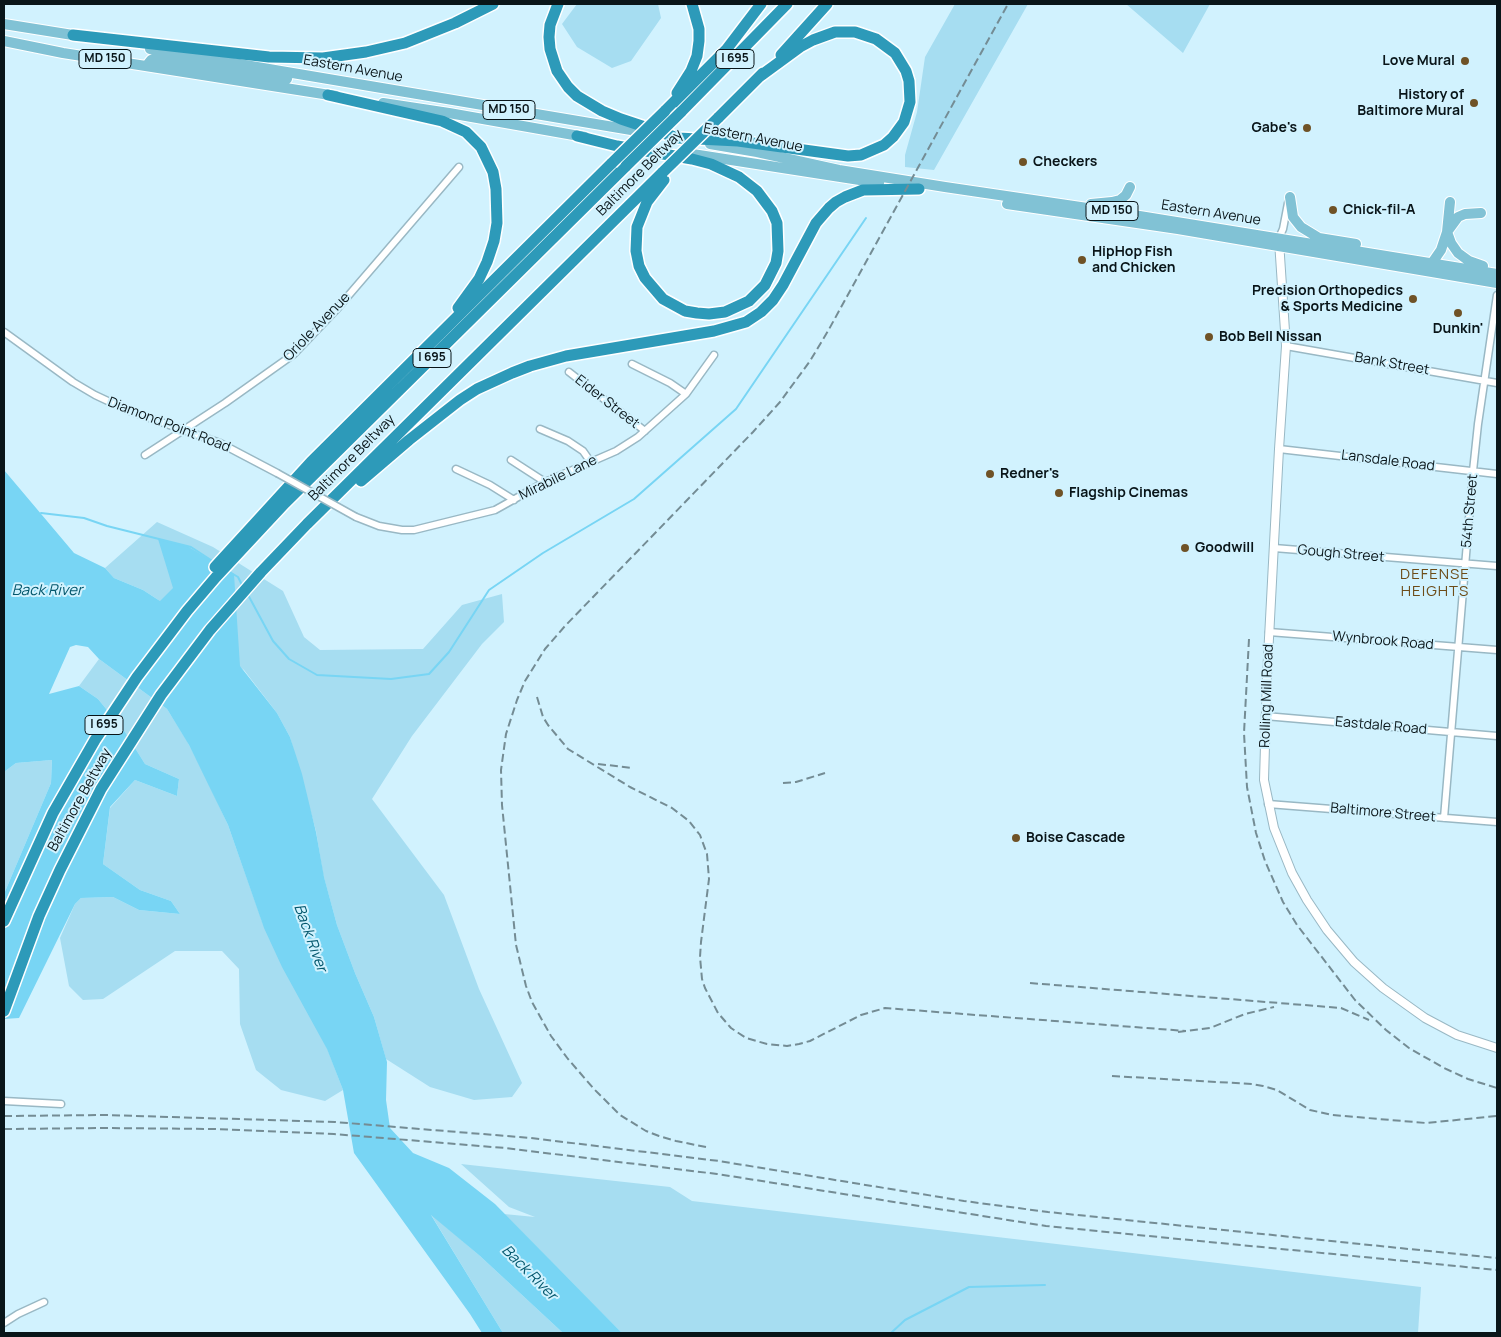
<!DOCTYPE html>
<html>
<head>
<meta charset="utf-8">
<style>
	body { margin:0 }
	#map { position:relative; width:1501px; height:1337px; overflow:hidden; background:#d1f2fe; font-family:Manrope,sans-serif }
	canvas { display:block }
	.frame { position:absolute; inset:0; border:5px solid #091519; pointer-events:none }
</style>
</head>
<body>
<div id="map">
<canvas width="1501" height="1337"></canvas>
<div class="frame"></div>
</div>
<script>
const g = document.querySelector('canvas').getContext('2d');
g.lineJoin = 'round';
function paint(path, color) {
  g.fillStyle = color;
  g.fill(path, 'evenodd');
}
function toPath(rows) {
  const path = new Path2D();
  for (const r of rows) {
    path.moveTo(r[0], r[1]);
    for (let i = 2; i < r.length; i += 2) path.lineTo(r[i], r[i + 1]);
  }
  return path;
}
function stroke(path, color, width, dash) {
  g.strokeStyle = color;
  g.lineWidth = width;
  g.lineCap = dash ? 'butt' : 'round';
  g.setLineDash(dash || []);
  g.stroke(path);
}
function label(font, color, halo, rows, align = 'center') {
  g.font = font + ' Manrope,sans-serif';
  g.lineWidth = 4;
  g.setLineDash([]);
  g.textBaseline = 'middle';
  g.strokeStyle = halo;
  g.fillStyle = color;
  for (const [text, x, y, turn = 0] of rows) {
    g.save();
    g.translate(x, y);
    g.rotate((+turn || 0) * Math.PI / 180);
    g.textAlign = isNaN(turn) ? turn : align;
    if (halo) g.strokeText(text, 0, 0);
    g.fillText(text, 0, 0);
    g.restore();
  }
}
paint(toPath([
	[577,4,658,4,661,18,631,61,612,68,577,47,562,24],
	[955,4,1028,4,934,170,905,167,905,155,917,112,925,57],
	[1126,4,1210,4,1183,53],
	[157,522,213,547,283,591,304,637,320,650,423,649,462,605,502,594,504,622,482,644,412,736,372,799,444,895,479,989,522,1083,512,1097,474,1100,430,1087,386,1059,374,1017,355,973,337,925,323,874,316,831,290,737,277,713,244,670,157,599,143,590,114,578,105,568],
	[99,659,167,709,187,741,206,778,228,825,263,924,327,1048,343,1090,325,1101,281,1090,256,1070,240,1024,239,969,222,951,175,951,103,999,83,1000,69,986,60,938,75,904,81,898,113,897,139,910,180,914,171,901,140,890,103,864,110,808,135,780,177,796,179,779,145,764,125,732,98,699,79,686],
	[52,760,51,783,4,894,4,772,16,763],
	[461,1164,670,1187,692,1201,1421,1287,1418,1333,622,1333,504,1214,535,1217,509,1207],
	[430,1213,480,1256,563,1333,503,1333]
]), '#a6ddf1');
paint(toPath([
	[4,470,74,553,105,568,114,578,143,590,160,601,173,588,158,539,187,546,234,574,240,666,277,713,290,737,302,774,316,832,324,877,337,925,355,973,374,1017,387,1062,386,1100,390,1128,413,1153,449,1168,495,1204,622,1333,563,1333,480,1256,431,1215,503,1333,482,1333,470,1314,354,1153,343,1090,327,1049,282,967,264,928,228,825,189,745,167,709,99,659,88,647,76,645,70,647,49,694,79,686,98,699,125,732,145,764,179,779,177,796,135,780,110,807,103,864,140,890,171,901,180,914,139,910,113,897,81,898,75,904,19,1018,4,1019,4,894,51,783,52,760,16,763,4,772]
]), '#78d5f4');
stroke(toPath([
	[41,513,84,518,107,526,191,547,214,562],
	[228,571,238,577,243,587],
	[247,593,273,641,289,659,317,675,391,679,429,674,449,652,489,590,543,553,634,499,736,409,866,218],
	[891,1333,905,1320,969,1287,1045,1285]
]), '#78d5f4', 2);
const minor = toPath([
	[1279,238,1283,229,1288,203],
	[4,332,73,382,95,395,127,410,220,443,277,473],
	[1286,346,1497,383],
	[632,364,670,383,686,394],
	[569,372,645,431],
	[540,429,568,441,583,451,590,461],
	[1279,449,1497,474],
	[145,455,225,403,294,354,336,310,459,167],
	[511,460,545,482],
	[456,469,490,485,514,500],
	[356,517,379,526,402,530,414,530,495,510,545,482,616,451,638,437,686,394,714,355],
	[1274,548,1497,566],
	[1269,632,1497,650],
	[1265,716,1497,736],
	[1268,804,1497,822],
	[1444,818,1473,471,1478,424,1497,295],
	[4,1101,61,1104],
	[4,1323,18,1314,44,1302]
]);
const tertiary = toPath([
	[1279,241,1286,346,1279,449,1267,676,1264,780,1274,828,1292,873,1307,900,1327,930,1354,962,1383,988,1425,1018,1457,1035,1497,1048]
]);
const primary = toPath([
	[4,24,79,36],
	[4,41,63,53,336,96],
	[150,49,649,133],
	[147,65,151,60,157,58,287,79],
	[383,103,449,113,585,137],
	[710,144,757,152,839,170,945,187,1121,213,1497,274],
	[686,153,879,183],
	[1290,197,1293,217,1301,227,1319,238,1356,244],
	[1007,204,1178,229,1497,283],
	[1091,204,1112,202,1120,200,1126,195,1130,187],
	[1481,213,1465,214,1458,217,1447,232,1451,243,1458,253,1469,261,1483,266],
	[1428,264,1432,263,1441,250,1447,232,1450,202]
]);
const motorway = toPath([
	[558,4,550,25,549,37,550,49,557,71,568,87,577,96,602,111,621,119,678,138,738,141,848,156,861,155,884,145,893,137,904,122,910,102,909,81,906,71,895,53,876,39,855,32,835,32,813,40,800,47,759,77],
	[73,35,269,57,323,58,366,52,405,43,455,23,493,4],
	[781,55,827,4],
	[677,93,691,71,697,56,699,41,699,29,692,4],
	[328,95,442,121,466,132,481,147,493,172,496,189,497,223,494,241,487,262,479,279,458,308],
	[665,111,726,50,761,4],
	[681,112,787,4],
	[718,118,763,73],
	[577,136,617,146,692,159,711,164,739,177,757,191,772,211,777,223,778,251,776,263,765,285,749,301,725,312,709,314,697,313,685,311,663,299,645,278,639,266,636,251,637,227,647,202,664,180],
	[361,481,409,440,460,400,477,389,512,373,530,366,566,356,714,331,746,322,761,312,773,300,783,285,816,223,829,208,836,202,845,197,863,190,919,189],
	[215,567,311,462,612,163],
	[4,921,53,813,95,740,137,677,187,611,216,577,285,503,626,166],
	[4,1011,39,916,60,870,101,789,161,695,210,630,261,572,307,524,663,172]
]);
stroke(minor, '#99b8c4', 9);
stroke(tertiary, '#99b8c4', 10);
stroke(primary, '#fff', 12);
stroke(motorway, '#fff', 14);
stroke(minor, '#fff', 6);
stroke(tertiary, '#fff', 8);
stroke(primary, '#81c2d5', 10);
stroke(motorway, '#2d9ab9', 11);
stroke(toPath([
	[1249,639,1244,733,1247,787,1256,833,1265,861,1283,902,1297,925,1355,1000,1386,1030,1409,1048,1444,1068,1468,1079,1497,1088],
	[537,697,543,717,548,725,568,749,630,787,672,808,689,821,700,835,707,854,709,879,701,942,700,957,702,979,705,988,718,1013,731,1028,746,1038,767,1044,787,1046,799,1044,810,1041,861,1015,885,1008,1186,1031],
	[598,764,633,768],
	[783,783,796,782,825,773],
	[1030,983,1341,1008,1369,1020],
	[1178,1032,1210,1028,1245,1014,1274,1007],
	[1112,1076,1252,1084,1263,1086,1277,1090,1310,1110,1332,1115,1426,1123,1497,1116],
	[4,1116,105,1115,335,1122,531,1138,719,1161,964,1201,1048,1212,1497,1258],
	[4,1129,104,1128,213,1129,334,1134,505,1148,717,1174,1046,1226,1497,1270],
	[706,1147,676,1141,659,1136,646,1131,620,1115,594,1089,568,1059,551,1036,532,1002,526,986,516,945,502,805,501,770,506,734,517,700,525,681,545,649,565,626,753,432,780,402,810,361,828,331,1008,4]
]), '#748c94', 2, [8, 4]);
const minorBridge = toPath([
	[277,473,356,517]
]);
const motorwayBridge = toPath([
	[612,163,665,111],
	[626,166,681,112],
	[663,172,718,118]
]);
stroke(minorBridge, '#99b8c4', 9, []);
stroke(motorwayBridge, '#fff', 14, []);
stroke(minorBridge, '#fff', 6);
stroke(motorwayBridge, '#2d9ab9', 11);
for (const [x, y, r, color] of [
	[1465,61,5,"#6f5226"],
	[1474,103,5,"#6f5226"],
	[1307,128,5,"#6f5226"],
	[1023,162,5,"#6f5226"],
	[1333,210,5,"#6f5226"],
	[1082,260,5,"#6f5226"],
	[1413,299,5,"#6f5226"],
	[1458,313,5,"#6f5226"],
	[1209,337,5,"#6f5226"],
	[990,474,5,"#6f5226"],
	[1059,493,5,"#6f5226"],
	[1185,548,5,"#6f5226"],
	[1016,838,5,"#6f5226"]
]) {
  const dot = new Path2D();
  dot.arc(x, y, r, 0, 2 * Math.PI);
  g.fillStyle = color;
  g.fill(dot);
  stroke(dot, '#d1f2fe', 2);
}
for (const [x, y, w] of [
	[105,59,52],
	[735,59,38],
	[509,110,52],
	[1112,211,52],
	[432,358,38],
	[104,725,38]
]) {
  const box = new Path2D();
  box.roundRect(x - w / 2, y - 9.5, w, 19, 4);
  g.fillStyle = '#d1f2fe';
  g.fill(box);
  stroke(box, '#091519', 1);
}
label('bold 12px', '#091519', null, [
	["MD 150",105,59],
	["I 695",735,59],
	["MD 150",509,110],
	["MD 150",1112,211],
	["I 695",432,358],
	["I 695",104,725]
]);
label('bold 14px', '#091519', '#d1f2fe', [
	["Love Mural",1455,61,"right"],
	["History of",1464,95,"right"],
	["Baltimore Mural",1464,111,"right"],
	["Gabe's",1297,128,"right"],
	["Checkers",1033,162],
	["Chick-fil-A",1343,210],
	["HipHop Fish",1092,252],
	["and Chicken",1092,268],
	["Precision Orthopedics",1403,291,"right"],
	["& Sports Medicine",1403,307,"right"],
	["Dunkin'",1458,329,"center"],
	["Bob Bell Nissan",1219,337],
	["Redner's",1000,474],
	["Flagship Cinemas",1069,493],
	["Goodwill",1195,548],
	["Boise Cascade",1026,838]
], 'left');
label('14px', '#091519', '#d1f2fe', [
	["Eastern Avenue",353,69,10],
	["Eastern Avenue",753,138,11],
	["Baltimore Beltway",640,173,-45],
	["Eastern Avenue",1211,213,9],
	["Oriole Avenue",317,327,-46],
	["Bank Street",1392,364,10],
	["Eider Street",607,402,38],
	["Diamond Point Road",169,425,21],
	["Baltimore Beltway",352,458,-45],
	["Lansdale Road",1388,461,7],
	["Mirabile Lane",558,478,-26],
	["54th Street",1470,511,-85],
	["Gough Street",1341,554,5],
	["Wynbrook Road",1383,641,5],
	["Rolling Mill Road",1267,696,-88],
	["Eastdale Road",1381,726,5],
	["Baltimore Beltway",80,800,-61],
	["Baltimore Street",1383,813,5]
]);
g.letterSpacing = '1px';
label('15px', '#6d4c18', '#d1f2fe', [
	["DEFENSE",1435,575],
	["HEIGHTS",1435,592]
]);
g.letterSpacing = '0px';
label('italic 15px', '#03576d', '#d1f2fe', [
	["Back River",47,591],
	["Back River",310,938,70],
	["Back River",529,1273,45]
]);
</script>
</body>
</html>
